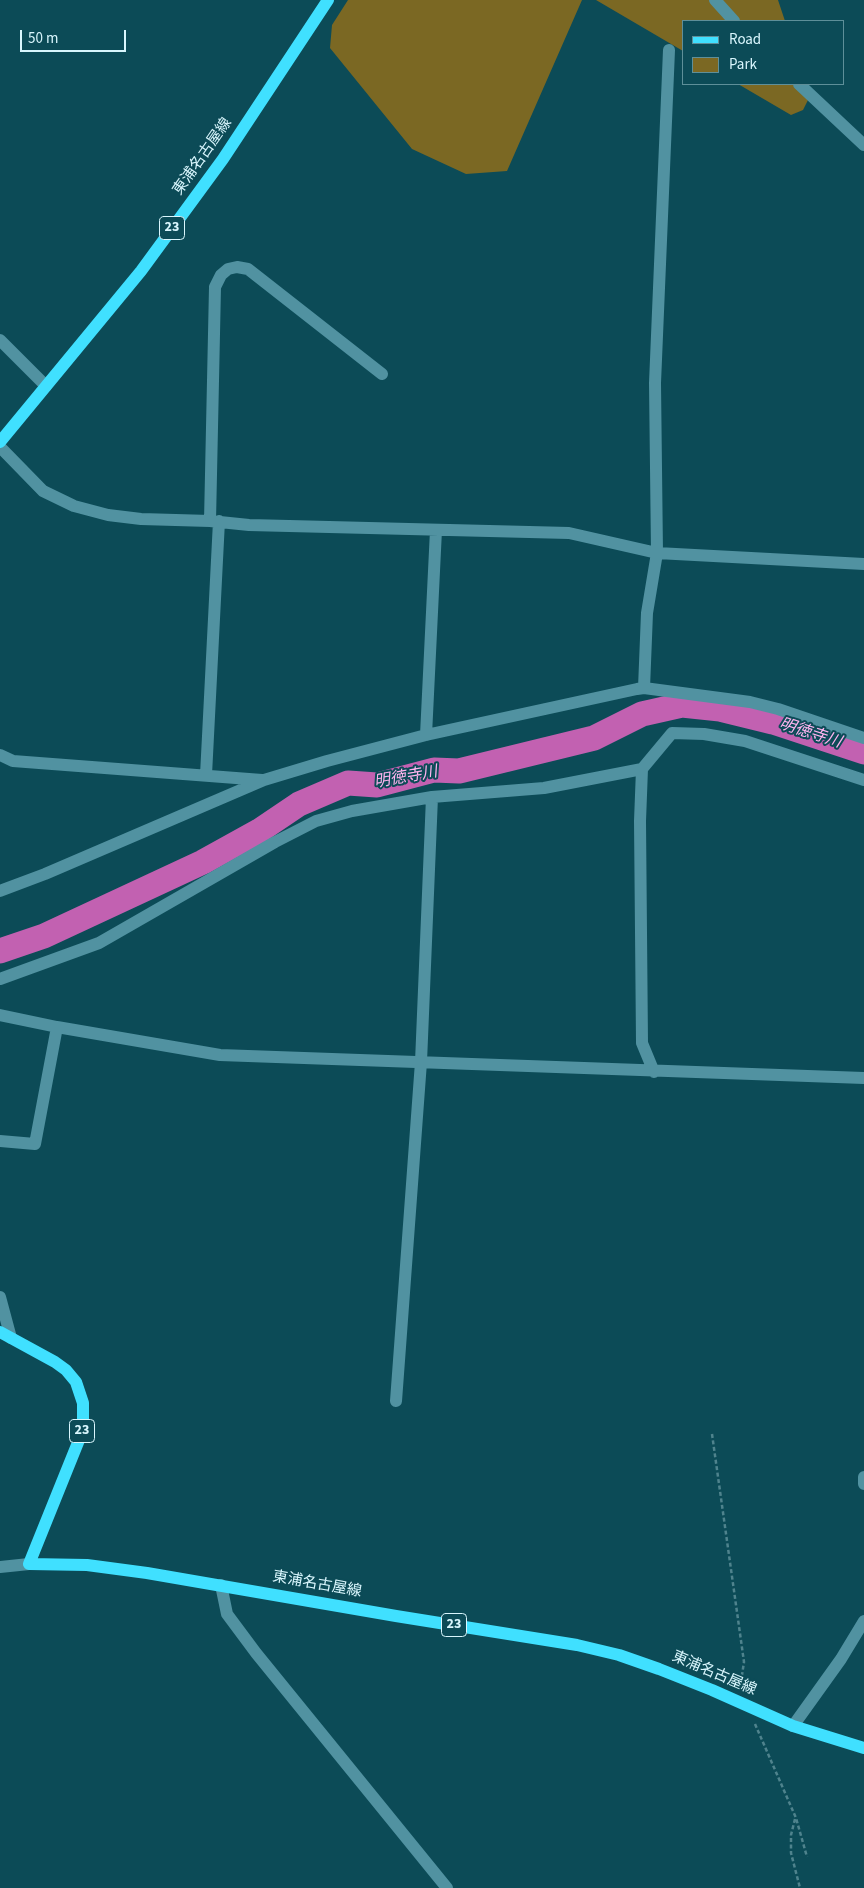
<!DOCTYPE html>
<html>
<head>
<meta charset="utf-8">
<style>
	body { margin:0 }
	#map { position:relative; width:864px; height:1888px; overflow:hidden; background:#0c4b57; font-family:"Source Sans 3",sans-serif }
	canvas { display:block }
	.legend { position:absolute; left:682px; top:20px; width:162px; height:65px; box-sizing:border-box; background:#0c4b57; border:1px solid #5e8f99; margin:0; padding:6px 9px; list-style:none; font-size:15px; color:#d9f6fd }
	.legend li { display:flex; align-items:center; gap:10px; height:25px }
	.legend b { width:25px; border:1px solid #5e8f99 }
	.scale { position:absolute; left:20px; top:30px; width:106px; height:22px; box-sizing:border-box; border:2px solid #d9f6fd; border-top:0; padding-left:6px; font-size:15px; line-height:18px; white-space:nowrap; color:#d9f6fd; -webkit-text-stroke:4px #0c4b57; paint-order:stroke }
</style>
</head>
<body>
<div id="map">
<canvas width="864" height="1888"></canvas>
<ul class="legend">
<li><b style="height:6px;background:#40e0ff"></b>Road</li>
<li><b style="height:14px;background:#7b6823"></b>Park</li>
</ul>
<div class="scale">50 m</div>
</div>
<script>
const g = document.querySelector('canvas').getContext('2d');
g.lineJoin = 'round';
function paint(path, color) {
  g.fillStyle = color;
  g.fill(path, 'evenodd');
}
function toPath(rows) {
  const path = new Path2D();
  for (const r of rows) {
    path.moveTo(r[0], r[1]);
    for (let i = 2; i < r.length; i += 2) path.lineTo(r[i], r[i + 1]);
  }
  return path;
}
function stroke(path, color, width, dash) {
  g.strokeStyle = color;
  g.lineWidth = width;
  g.lineCap = dash ? 'butt' : 'round';
  g.setLineDash(dash || []);
  g.stroke(path);
}
function label(font, color, halo, rows, align = 'center') {
  g.font = font + ' "Source Sans 3","Noto Sans JP",sans-serif';
  g.lineWidth = 4;
  g.setLineDash([]);
  g.textBaseline = 'middle';
  g.strokeStyle = halo;
  g.fillStyle = color;
  for (const [text, x, y, turn = 0] of rows) {
    g.save();
    g.translate(x, y);
    g.rotate((+turn || 0) * Math.PI / 180);
    g.textAlign = isNaN(turn) ? turn : align;
    if (halo) g.strokeText(text, 0, 0);
    g.fillText(text, 0, 0);
    g.restore();
  }
}
paint(toPath([
	[348,0,582,0,507,171,466,174,412,149,330,48,332,25],
	[596,0,778,0,785,21,683,21,683,51],
	[738,84,807,84,811,94,803,110,791,115]
]), '#7b6823');
stroke(toPath([
	[0,951,44,936,203,862,259,831,299,804,348,783,377,785,434,770,459,771,594,738,642,714,682,705,720,709,773,722,864,752]
]), '#c261b1', 25);
stroke(toPath([
	[712,1434,744,1662,742,1675,735,1688],
	[755,1724,796,1818,807,1857],
	[795,1819,791,1835,791,1853,800,1888]
]), '#4f838d', 2.5, [4, 2.5]);
stroke(toPath([
	[715,0,734,21],
	[799,84,864,145],
	[0,340,46,386],
	[0,447,43,491,74,506,108,515,141,519,210,521,249,525,569,533,657,553,864,564],
	[210,521,215,287,221,275,228,269,237,267,248,269,382,374],
	[644,688,647,613,657,553,655,383,669,50],
	[426,735,436,530],
	[0,755,13,761,262,780],
	[206,775,219,521],
	[0,891,45,874,264,780,327,761,426,735,637,689,644,688,750,702,778,709,864,738],
	[0,979,99,943,275,842,316,821,352,811,432,797,544,788,642,769],
	[0,1015,57,1027,220,1055,864,1078],
	[654,1072,642,1043,640,821,642,769,672,733,704,734,745,741,864,780],
	[0,1141,35,1144,57,1027],
	[0,1297,11,1338],
	[396,1401,421,1062,432,797],
	[864,1477,864,1484],
	[0,1567,29,1564],
	[221,1585,227,1614,256,1653,447,1888],
	[793,1726,841,1659,864,1621]
]), '#5192a1', 12);
stroke(toPath([
	[0,442,141,271,223,159,328,0],
	[0,1332,55,1362,66,1370,76,1382,83,1403,83,1426,79,1440,29,1564,87,1565,147,1573,396,1616,577,1645,619,1655,659,1669,712,1690,793,1726,864,1748]
]), '#40e0ff', 12);
for (const [x, y, w] of [
	[172,228,25],
	[82,1431,25],
	[454,1625,25]
]) {
  const box = new Path2D();
  box.roundRect(x - w / 2, y - 11.5, w, 23, 4);
  g.fillStyle = '#0c4b57';
  g.fill(box);
  stroke(box, '#d9f6fd', 1);
}
label('bold 14px', '#d9f6fd', null, [
	["23",172,228],
	["23",82,1431],
	["23",454,1625]
]);
label('15px', '#d9f6fd', '#0c4b57', [
	["東浦名古屋線",203,157,-55],
	["東浦名古屋線",317,1585,10],
	["東浦名古屋線",714,1674,23]
]);
label('italic 16px', '#feb4ef', '#0c4b57', [
	["明徳寺川",810,734,18],
	["明徳寺川",406,778,-10]
]);
</script>
</body>
</html>
